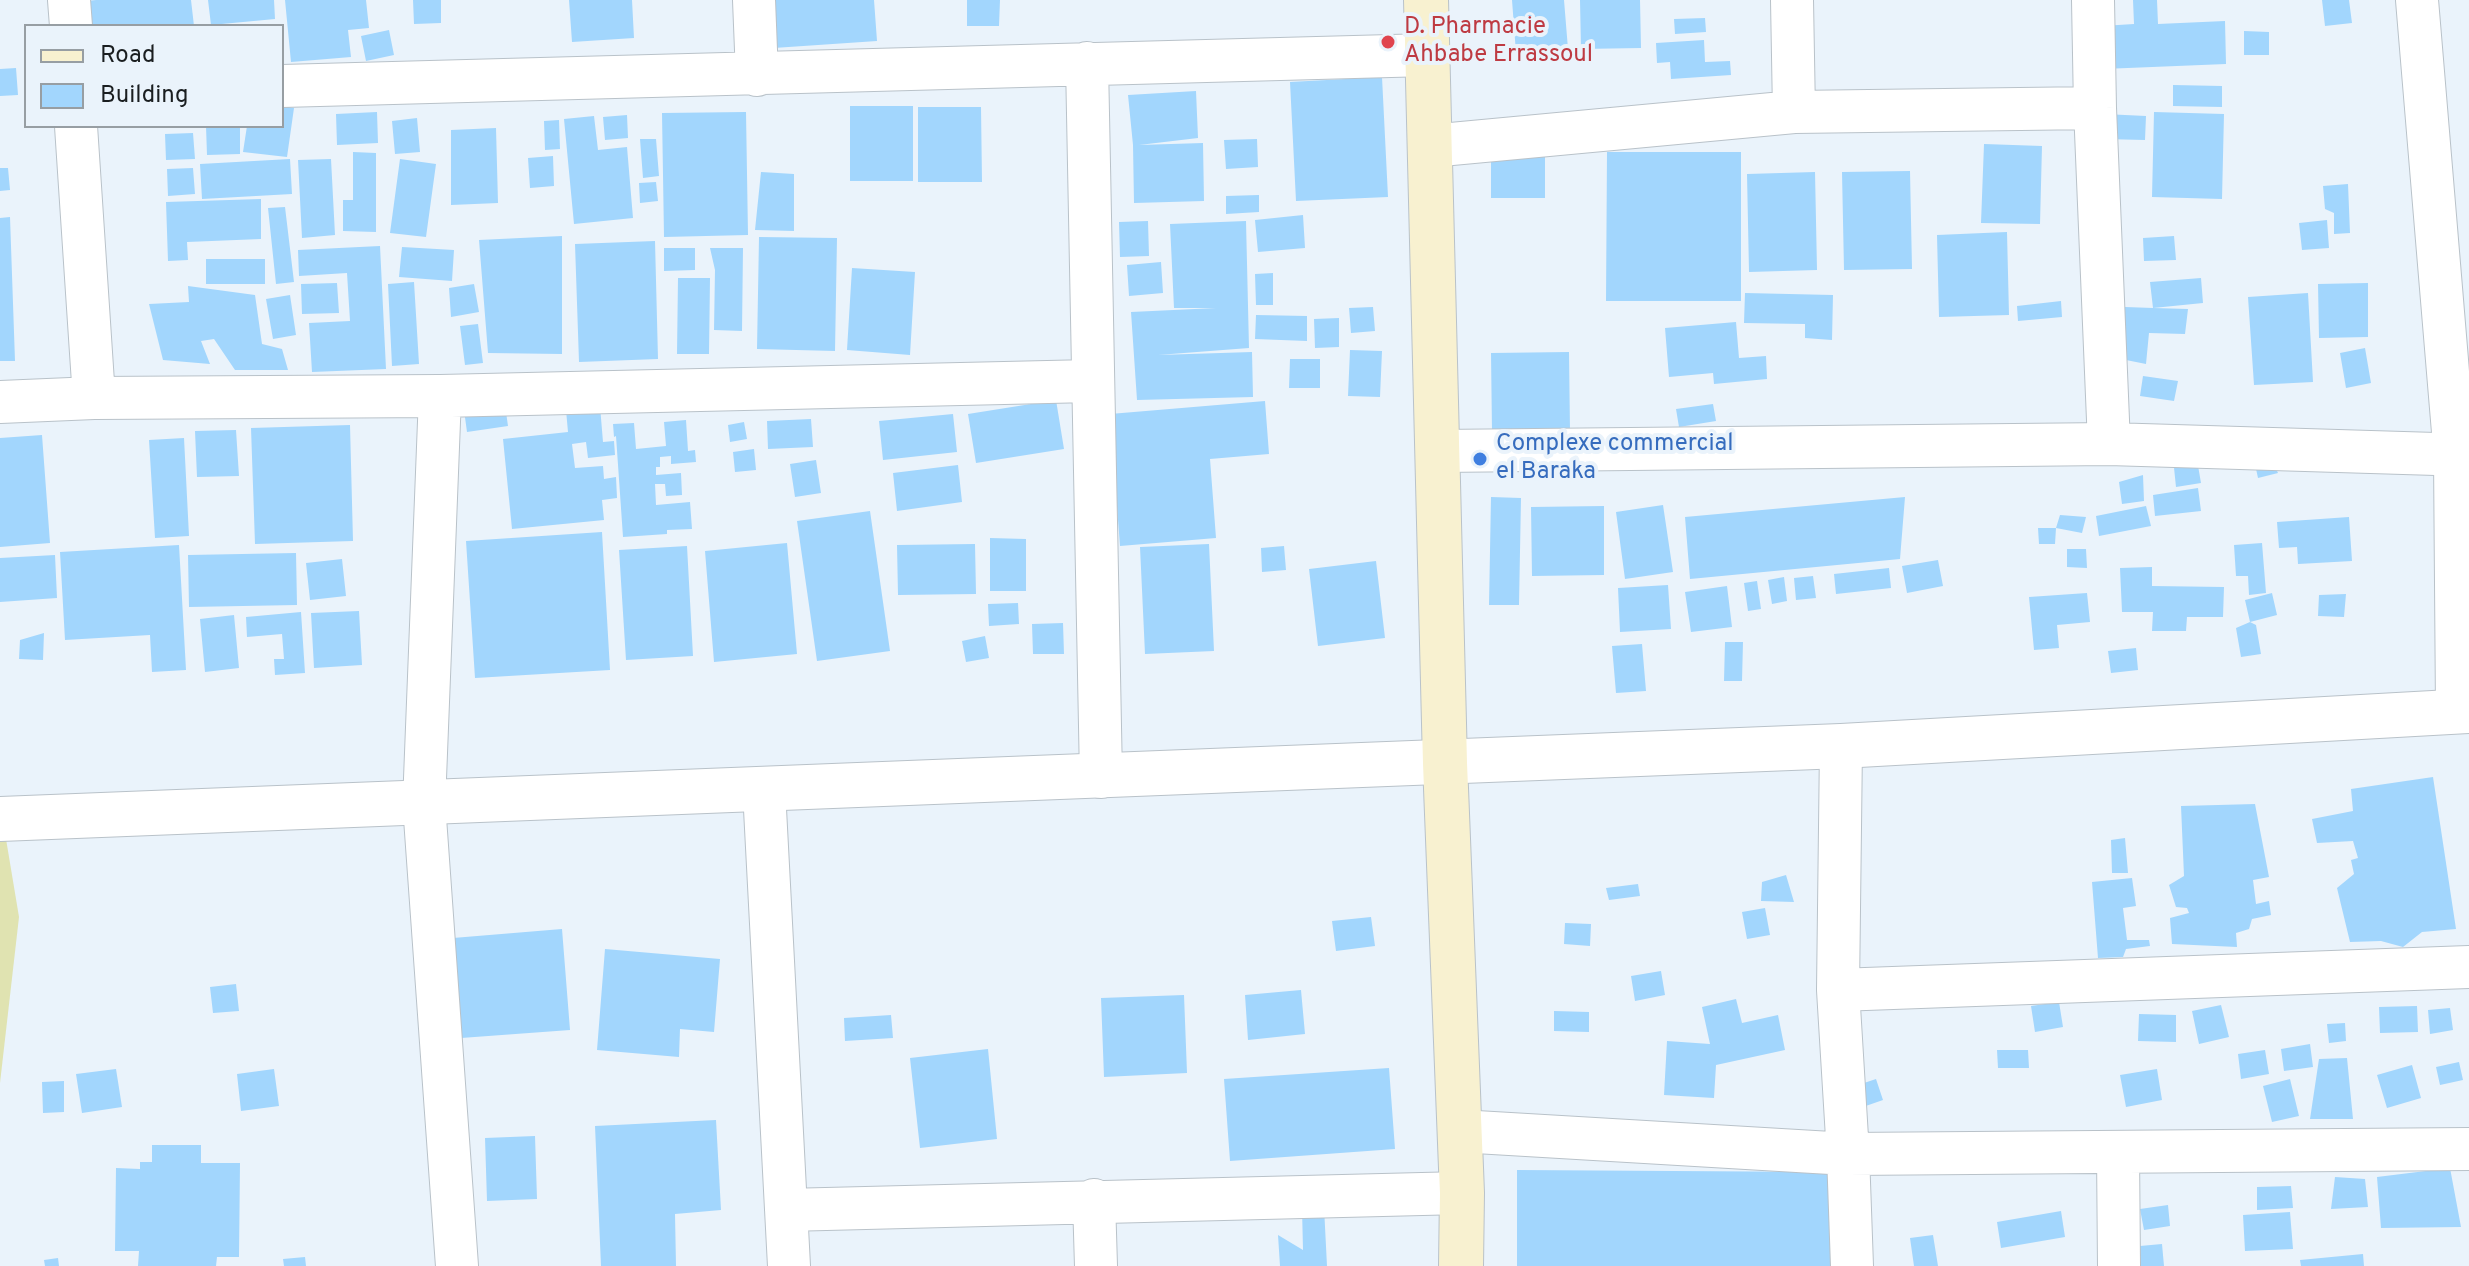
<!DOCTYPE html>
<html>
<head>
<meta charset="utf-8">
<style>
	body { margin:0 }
	#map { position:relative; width:2469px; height:1266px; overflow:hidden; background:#eaf3fb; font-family:Overpass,sans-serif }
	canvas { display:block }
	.legend { position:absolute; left:24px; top:24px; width:260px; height:104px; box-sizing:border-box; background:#eaf3fb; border:2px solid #979ea3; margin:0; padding:10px 14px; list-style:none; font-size:24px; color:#1a1e20 }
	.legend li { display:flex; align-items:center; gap:16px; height:40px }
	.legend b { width:40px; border:2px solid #979ea3 }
</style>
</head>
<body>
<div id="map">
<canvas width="2469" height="1266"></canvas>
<ul class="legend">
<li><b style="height:10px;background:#f8f1d0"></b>Road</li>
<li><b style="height:22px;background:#a2d6fd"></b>Building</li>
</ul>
</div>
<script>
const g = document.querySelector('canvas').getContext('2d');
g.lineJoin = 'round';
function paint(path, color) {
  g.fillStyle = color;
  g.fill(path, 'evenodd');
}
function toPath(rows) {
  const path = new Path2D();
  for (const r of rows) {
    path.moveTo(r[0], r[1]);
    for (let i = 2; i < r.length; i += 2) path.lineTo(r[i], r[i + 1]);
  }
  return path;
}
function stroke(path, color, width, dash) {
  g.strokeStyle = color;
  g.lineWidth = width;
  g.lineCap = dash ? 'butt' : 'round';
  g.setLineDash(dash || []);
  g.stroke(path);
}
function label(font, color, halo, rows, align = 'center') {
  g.font = font + ' Overpass,sans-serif';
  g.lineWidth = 8;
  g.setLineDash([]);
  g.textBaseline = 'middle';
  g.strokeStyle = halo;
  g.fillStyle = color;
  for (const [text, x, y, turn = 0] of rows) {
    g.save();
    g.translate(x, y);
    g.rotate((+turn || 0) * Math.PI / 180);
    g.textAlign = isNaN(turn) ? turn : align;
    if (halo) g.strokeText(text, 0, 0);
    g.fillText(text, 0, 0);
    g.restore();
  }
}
paint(toPath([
	[0,822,5,833,19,917,0,1083]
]), '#e0e3b1');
paint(toPath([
	[96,0,191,0,194,26,81,26,78,2],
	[208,0,274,0,275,19,211,25],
	[285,0,366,0,369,28,348,30,351,57,291,62],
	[413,0,441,0,441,23,414,24],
	[569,0,632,0,634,38,572,42],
	[755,0,874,0,877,41,759,49],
	[967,0,1000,0,999,26,967,26],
	[1512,0,1564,0,1568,49,1516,53],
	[1580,0,1640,0,1641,48,1581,49],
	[2133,0,2157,0,2158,24,2225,21,2226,64,2103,69,2102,26,2134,24],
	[2322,0,2349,0,2352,23,2325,26],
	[1705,18,1706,32,1675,34,1674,19],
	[389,30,394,55,366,61,361,36],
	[2244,31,2269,32,2269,55,2244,55],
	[1704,40,1705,62,1730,61,1731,75,1671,79,1670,62,1657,63,1656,43],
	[16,68,18,95,0,96,0,69],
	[1382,77,1388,197,1296,201,1290,82],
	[2173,85,2222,86,2222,107,2173,106],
	[1196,91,1198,138,1139,145,1203,143,1204,201,1134,203,1133,145,1128,95],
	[282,106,294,108,287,157,243,152,247,126,282,126],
	[850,106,913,106,913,181,850,181],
	[918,107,981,107,982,182,918,182],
	[377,112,378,143,337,145,336,114],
	[746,112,748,235,664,237,662,113],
	[2154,112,2224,114,2222,199,2152,197],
	[2104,114,2146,116,2145,140,2103,139],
	[627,115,628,138,605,140,603,117],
	[594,116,598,150,627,147,633,218,574,224,564,119],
	[417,118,420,152,395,154,392,121],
	[559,120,560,149,545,150,544,121],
	[206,126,240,126,240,154,207,155],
	[496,128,498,203,451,205,451,130],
	[193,133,195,159,166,160,165,134],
	[640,139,656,139,659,176,643,178],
	[1257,139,1258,167,1226,169,1224,140],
	[1984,144,2042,146,2040,224,1981,223],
	[353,152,376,153,376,232,343,231,343,200,353,200],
	[1607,152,1741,152,1741,301,1606,301],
	[553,156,554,186,530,188,528,158],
	[1545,157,1545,198,1491,198,1491,158],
	[290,159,292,194,202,199,200,164],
	[331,159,335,235,302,238,298,160],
	[400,159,436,164,426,237,390,233],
	[0,168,8,168,10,190,0,191],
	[193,168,195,194,168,196,167,169],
	[1910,171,1912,269,1844,270,1842,172],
	[761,172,794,174,794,231,755,230],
	[1815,172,1817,270,1749,272,1747,174],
	[656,182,658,201,640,203,639,183],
	[2348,184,2350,233,2334,234,2334,213,2325,209,2323,186],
	[1259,195,1259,212,1226,214,1226,196],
	[261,199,261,239,187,242,188,260,168,261,166,202],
	[285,207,294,282,276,284,268,208],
	[1303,215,1305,248,1258,252,1255,220],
	[10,217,15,361,0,361,0,218],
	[2327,220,2329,248,2302,250,2299,223],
	[1148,221,1149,256,1120,257,1119,222],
	[1246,221,1249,348,1158,355,1252,352,1253,397,1137,400,1131,312,1216,308,1174,308,1170,224],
	[2007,232,2009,315,1939,317,1937,235],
	[562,236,562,354,488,353,479,240],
	[2174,236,2176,260,2144,261,2143,238],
	[759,237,837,238,835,351,757,349],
	[655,241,658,359,579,362,575,244],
	[380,246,386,369,312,372,309,323,350,321,347,273,299,276,298,250],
	[402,247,454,250,452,281,399,277],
	[664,248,695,248,695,270,664,271],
	[710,248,743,248,742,331,714,330,715,270],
	[206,259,265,259,265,284,206,284],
	[1161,262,1163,293,1129,296,1127,265],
	[852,268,915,272,910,355,847,350],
	[1273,273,1273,305,1256,305,1255,274],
	[678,278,710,278,709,354,677,354],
	[2201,278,2203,303,2153,308,2188,309,2185,334,2149,333,2146,364,2121,359,2125,307,2153,308,2150,282],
	[414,282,419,364,392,366,388,284],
	[337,283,339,313,302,314,301,284],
	[2368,283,2368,337,2319,338,2318,284],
	[474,284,479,312,451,317,449,288],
	[188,286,255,295,262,344,282,349,288,370,235,370,214,339,201,341,210,364,163,360,149,304,189,302],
	[1745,293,1833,295,1832,340,1805,338,1805,324,1744,323],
	[2308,293,2313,382,2254,385,2248,297],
	[290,295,296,335,273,339,266,299],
	[2061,301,2062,317,2018,321,2017,306],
	[1373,307,1375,331,1351,333,1349,308],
	[1256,315,1307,316,1307,341,1255,339],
	[1339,318,1339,347,1315,348,1314,319],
	[1736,322,1739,358,1766,356,1767,379,1714,384,1713,373,1669,377,1665,328],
	[478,324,483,363,465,365,460,326],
	[2365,348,2371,383,2346,388,2340,353],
	[1350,350,1382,351,1380,397,1348,396],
	[1569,352,1570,432,1492,432,1491,353],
	[1290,359,1320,359,1320,388,1289,388],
	[2143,376,2178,381,2174,401,2140,396],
	[1056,400,1064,449,976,463,968,414],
	[1265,401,1269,454,1210,459,1216,538,1120,546,1110,414],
	[1713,404,1716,421,1679,427,1676,409],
	[505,405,508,426,467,432,464,410],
	[600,406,603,442,614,441,615,455,588,458,586,442,572,444,575,468,603,466,604,479,616,477,617,498,602,500,604,520,512,529,503,439,568,432,566,410],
	[953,414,957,452,883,460,879,421],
	[811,419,813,447,768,449,767,421],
	[686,420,688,451,695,450,696,462,671,464,671,456,660,457,660,467,656,467,656,475,681,473,682,495,666,496,665,484,655,484,656,505,690,502,692,529,667,530,667,534,623,537,616,436,614,437,613,424,634,423,636,449,666,446,664,422],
	[744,422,747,439,730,442,728,425],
	[350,425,353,541,255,544,251,428],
	[236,430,239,476,197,477,195,431],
	[42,435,50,543,0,547,0,438],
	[184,438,189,536,155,538,149,440],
	[754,449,756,470,735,472,733,452],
	[2269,453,2278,473,2258,478,2253,455],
	[2196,454,2201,483,2176,487,2173,458],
	[816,460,821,493,795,497,790,464],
	[958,465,962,502,897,511,893,473],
	[2143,475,2144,501,2122,504,2119,482],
	[2198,488,2201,511,2155,516,2153,495],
	[1491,497,1521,498,1519,605,1489,605],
	[1905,497,1900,559,1690,579,1685,517],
	[1663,505,1673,572,1625,579,1616,512],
	[1604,506,1604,575,1532,576,1531,507],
	[2146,506,2151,526,2099,536,2096,516],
	[870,511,890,651,817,661,797,521],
	[2060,515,2086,517,2082,533,2056,528],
	[2349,517,2352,561,2298,564,2297,547,2279,548,2277,522],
	[2038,528,2056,528,2055,544,2039,544],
	[602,532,610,670,475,678,466,541],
	[990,538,1026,539,1026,591,990,591],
	[787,543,797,654,714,662,705,551],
	[2262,543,2266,593,2249,595,2248,576,2236,576,2234,545],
	[975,544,976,594,898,595,897,545],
	[1209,544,1214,651,1145,654,1140,547],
	[179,545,186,670,152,672,150,635,65,640,60,552],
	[687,546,693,656,626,660,619,550],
	[1284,546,1286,570,1262,572,1261,548],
	[2067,549,2086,549,2087,568,2067,567],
	[296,553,297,605,189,607,188,555],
	[55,555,57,598,0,602,0,558],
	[342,559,346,596,310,600,306,563],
	[1938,560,1943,586,1907,593,1902,566],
	[1376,561,1385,638,1318,646,1309,569],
	[2152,567,2152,586,2224,587,2223,617,2187,617,2186,631,2152,631,2153,612,2122,612,2120,568],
	[1889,568,1891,588,1836,594,1834,574],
	[1813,576,1816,598,1796,600,1794,578],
	[1784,577,1787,601,1772,604,1768,580],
	[1757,581,1761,609,1748,611,1744,583],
	[1668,585,1671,629,1620,632,1618,588],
	[1727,586,1732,627,1691,632,1685,592],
	[2087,593,2090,622,2057,625,2059,648,2034,650,2029,597],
	[2272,593,2277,615,2250,622,2245,600],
	[2346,594,2344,617,2318,616,2319,595],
	[1018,603,1019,624,989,626,988,604],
	[359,611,362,665,314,668,311,613],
	[301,612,305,673,275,675,274,659,284,659,282,634,247,637,246,617],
	[234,615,239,668,205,672,200,619],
	[2250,622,2256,625,2261,654,2241,657,2236,628],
	[1063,623,1064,654,1033,654,1032,624],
	[44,633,43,660,19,659,20,640],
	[985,636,989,658,966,662,962,641],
	[1725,642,1743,642,1742,681,1724,681],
	[1642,644,1646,691,1616,693,1612,646],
	[2136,648,2138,670,2111,673,2108,651],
	[2433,777,2456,929,2422,932,2403,947,2381,941,2350,942,2337,888,2354,874,2351,860,2358,858,2353,841,2317,843,2312,819,2353,811,2351,789],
	[2255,804,2269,877,2253,880,2256,904,2269,901,2271,915,2252,919,2249,929,2236,933,2237,947,2172,944,2170,918,2189,913,2187,908,2176,907,2169,885,2184,876,2181,806],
	[2125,838,2128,873,2112,873,2111,840],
	[1786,875,1794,902,1761,901,1762,882],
	[2132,878,2136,906,2123,908,2127,940,2149,940,2150,946,2126,949,2123,957,2098,958,2092,882],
	[1638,884,1640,896,1609,900,1606,888],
	[1765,908,1770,935,1747,939,1742,912],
	[1371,917,1375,946,1336,951,1332,921],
	[1565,923,1591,924,1590,946,1564,944],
	[562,929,570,1030,461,1038,453,938],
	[605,949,720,959,714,1032,680,1029,679,1057,597,1050],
	[1661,971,1665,995,1635,1001,1631,976],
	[236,984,239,1011,213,1013,210,987],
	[1301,990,1305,1034,1248,1040,1245,995],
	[1184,995,1187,1073,1104,1077,1101,998],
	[1736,999,1742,1023,1778,1015,1785,1050,1716,1065,1714,1098,1664,1095,1667,1041,1710,1044,1702,1007],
	[2059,1002,2063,1027,2035,1032,2031,1006],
	[2221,1005,2229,1037,2199,1044,2192,1011],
	[2417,1006,2418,1032,2380,1033,2379,1007],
	[2450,1008,2453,1030,2430,1034,2428,1010],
	[1554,1011,1589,1012,1589,1032,1554,1031],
	[2139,1014,2176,1015,2176,1042,2138,1041],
	[891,1015,893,1038,845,1041,844,1018],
	[2345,1023,2346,1041,2329,1043,2327,1024],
	[2310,1044,2313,1067,2284,1071,2281,1049],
	[988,1049,997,1139,920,1148,910,1058],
	[1997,1050,2028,1050,2029,1068,1998,1068],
	[2265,1050,2269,1074,2241,1079,2238,1054],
	[2347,1058,2353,1119,2310,1119,2319,1059],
	[2459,1062,2463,1080,2440,1085,2436,1067],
	[2412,1065,2421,1098,2387,1108,2377,1075],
	[1389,1068,1395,1149,1230,1161,1224,1079],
	[116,1069,122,1107,82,1113,76,1074],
	[274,1069,279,1106,241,1111,237,1074],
	[2157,1069,2162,1100,2126,1107,2120,1075],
	[1876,1079,1883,1100,1860,1108,1852,1087],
	[2290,1079,2299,1116,2272,1122,2263,1086],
	[64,1081,64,1112,43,1113,42,1082],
	[716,1120,721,1210,675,1214,676,1266,601,1266,595,1126],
	[535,1136,537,1199,487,1201,485,1138],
	[152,1145,201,1145,201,1163,240,1163,239,1257,217,1257,216,1266,138,1266,139,1251,115,1251,116,1168,140,1169,140,1162,152,1162],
	[2450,1168,2461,1227,2381,1228,2377,1177],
	[1517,1170,1830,1172,1830,1266,1517,1266],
	[2335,1177,2365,1179,2368,1207,2331,1209],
	[2291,1186,2293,1208,2257,1210,2257,1187],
	[2168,1205,2170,1226,2144,1230,2140,1209],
	[1324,1207,1327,1266,1280,1266,1278,1235,1303,1250,1302,1208],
	[2061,1211,2065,1237,2001,1248,1997,1222],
	[2290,1212,2293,1249,2245,1251,2243,1215],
	[1933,1235,1938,1266,1914,1266,1910,1238],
	[2162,1244,2164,1266,2141,1266,2140,1246],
	[2363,1254,2364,1266,2301,1266,2300,1260],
	[305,1257,306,1266,284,1266,283,1259],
	[58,1258,59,1266,45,1266,44,1260]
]), '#a2d6fd');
const minor = toPath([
	[69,0,71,26],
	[754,0,757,75],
	[1792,0,1794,112],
	[2093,0,2095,108,2109,444],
	[2417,0,2455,456,2457,711],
	[1087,63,1101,777],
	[282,86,1428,55],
	[76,126,94,398],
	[1430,146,1794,112,2095,108],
	[440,396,424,804,457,1266],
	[0,402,94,398,440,396,1091,381],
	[1439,451,2109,444,2469,455],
	[1841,746,1838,990,1848,1154,1852,1266],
	[764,790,789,1266],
	[1838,990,2469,967],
	[1459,1131,1848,1154,2469,1149],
	[2118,1152,2119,1266],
	[1094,1200,1096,1266],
	[786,1210,1462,1193]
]);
const tertiary = toPath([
	[0,819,1841,746,2469,711]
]);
const secondary = toPath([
	[1426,0,1445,763,1462,1193,1461,1266]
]);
stroke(minor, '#b9c2c9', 44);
stroke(tertiary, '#b9c2c9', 46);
stroke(secondary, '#b9c2c9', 46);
stroke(minor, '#fff', 42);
stroke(tertiary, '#fff', 44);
stroke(secondary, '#f8f1d0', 44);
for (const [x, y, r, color] of [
	[1388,42,8,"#e0444e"],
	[1480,459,8,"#3f7fe0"]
]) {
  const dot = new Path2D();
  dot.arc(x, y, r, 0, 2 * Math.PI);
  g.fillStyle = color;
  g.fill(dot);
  stroke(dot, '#eaf3fb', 3);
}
label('24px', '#be3a42', '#eaf3fb', [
	["D. Pharmacie",1404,28],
	["Ahbabe Errassoul",1404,56]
], 'left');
label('24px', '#366cbe', '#eaf3fb', [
	["Complexe commercial",1496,445],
	["el Baraka",1496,473]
], 'left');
</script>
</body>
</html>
